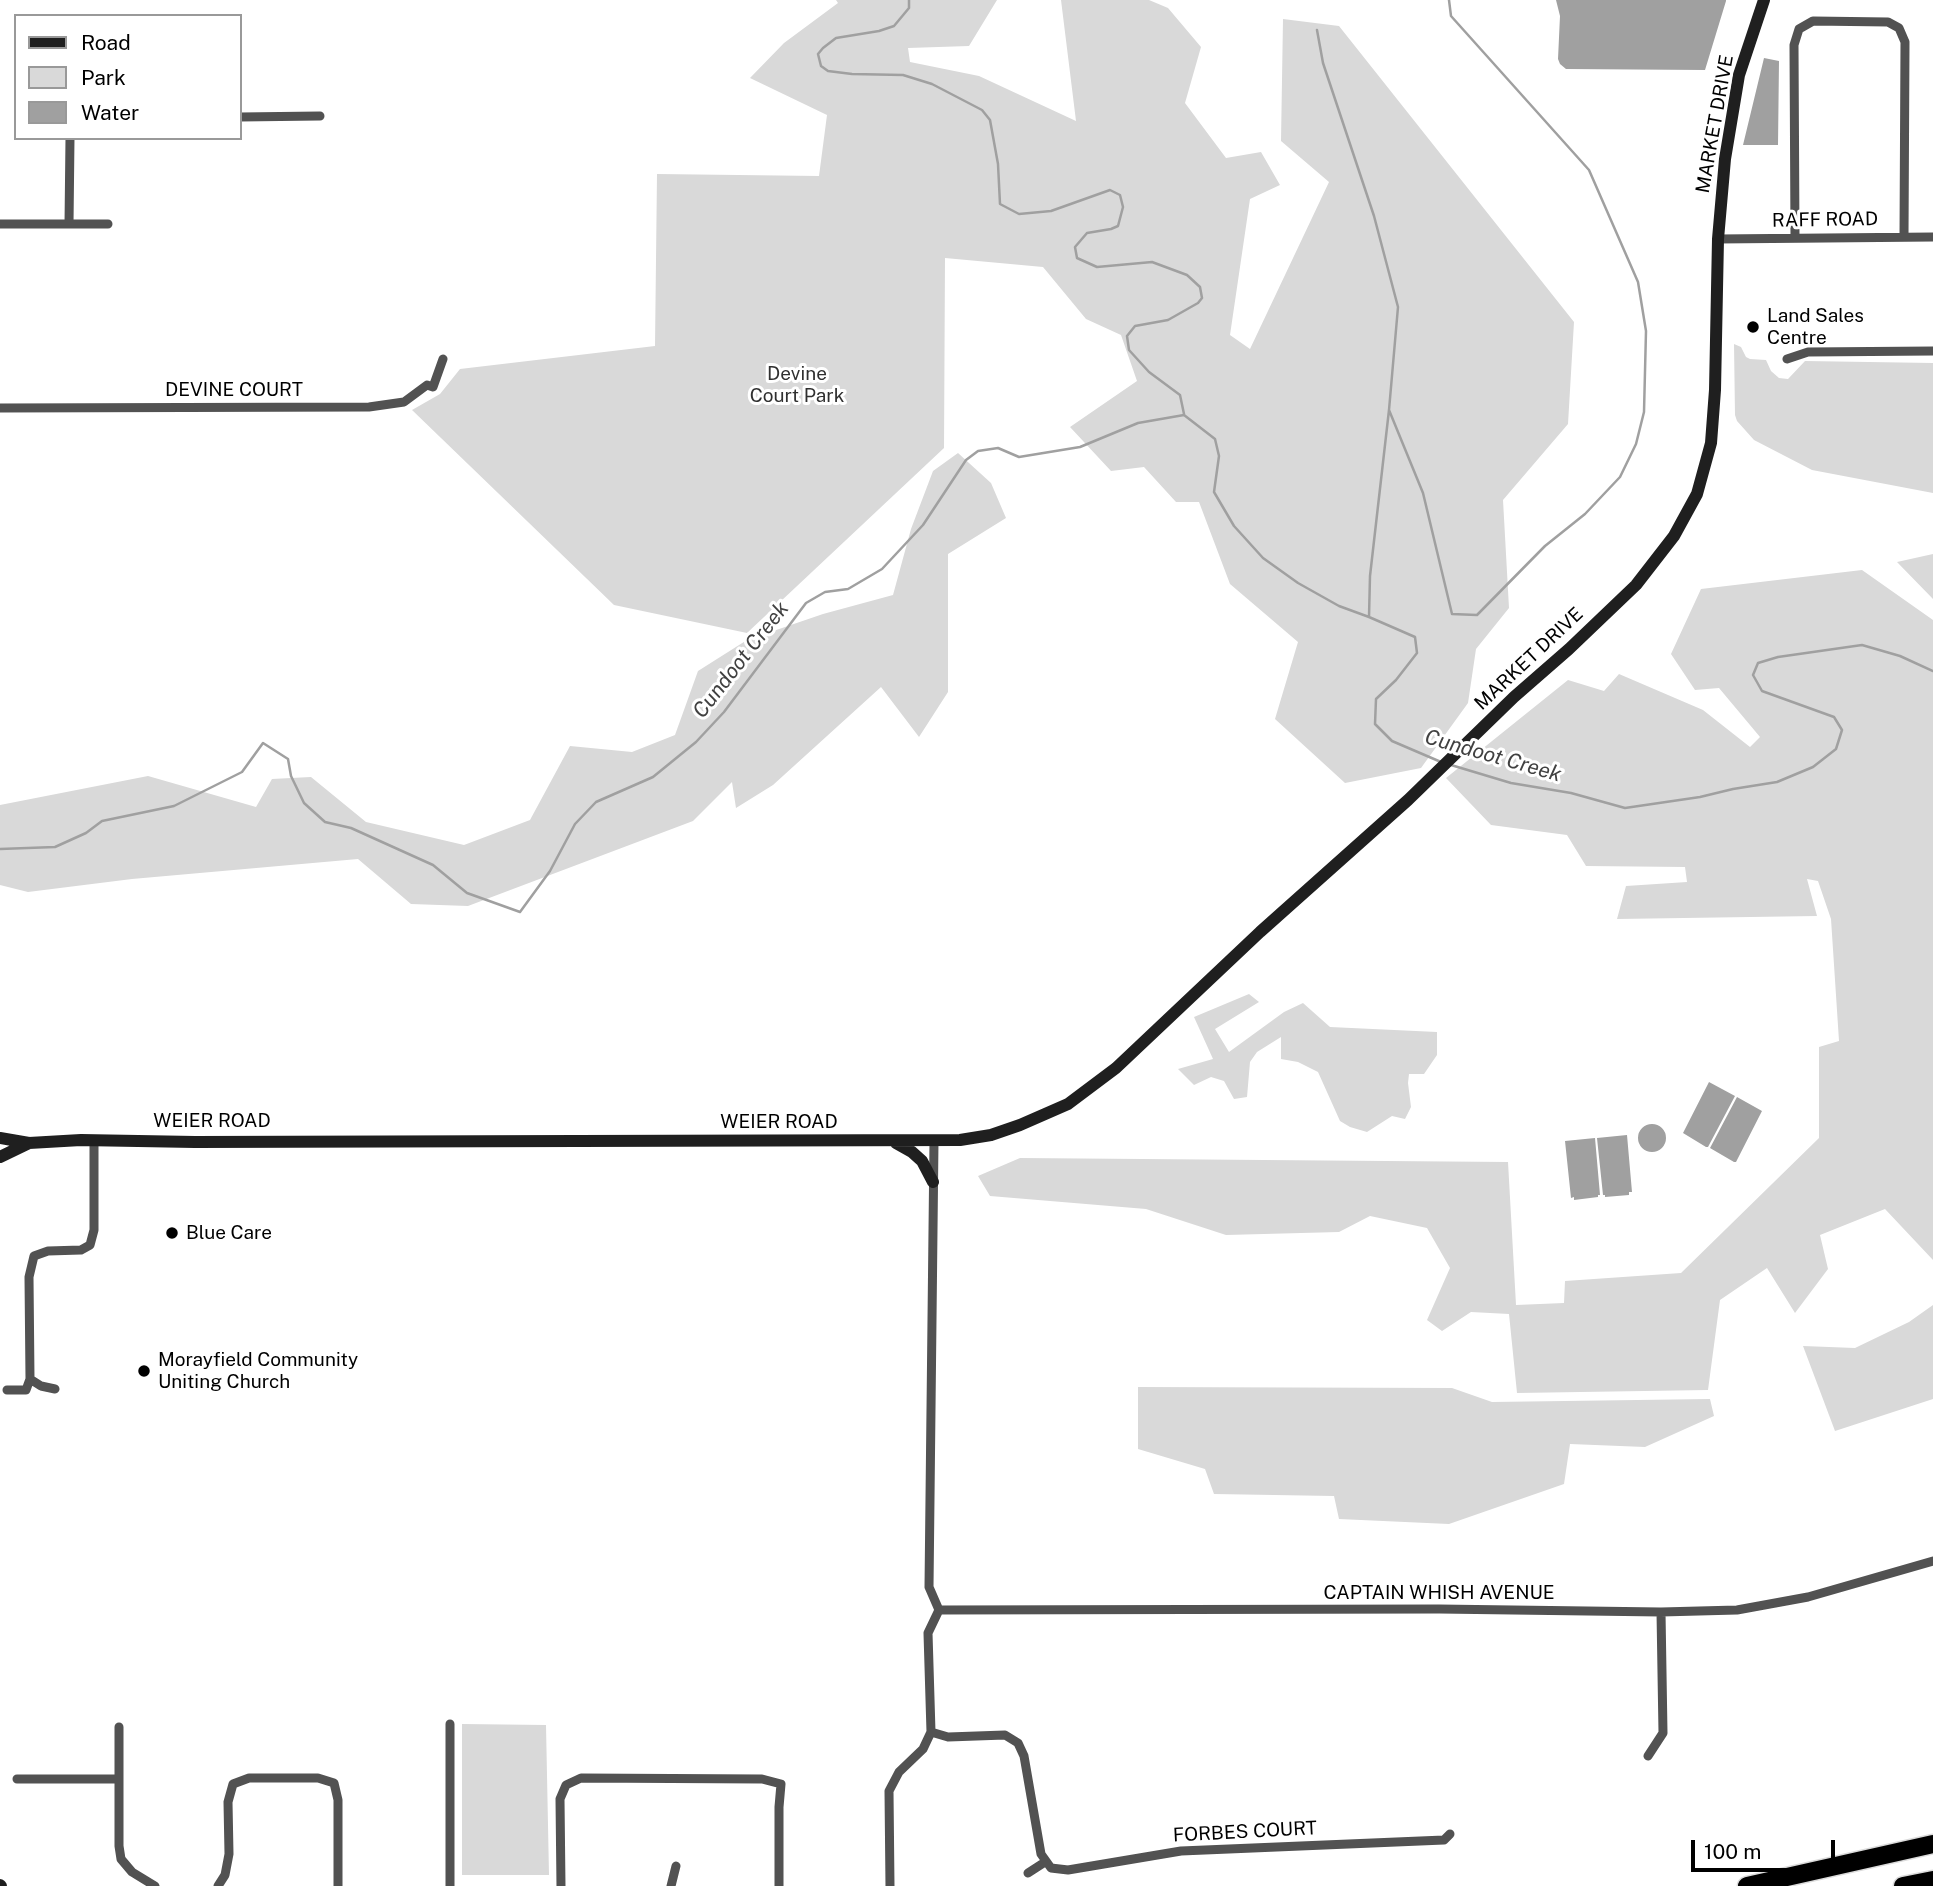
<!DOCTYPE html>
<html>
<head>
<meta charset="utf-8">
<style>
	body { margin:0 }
	#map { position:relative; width:1933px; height:1886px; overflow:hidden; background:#fff; font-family:"Public Sans",sans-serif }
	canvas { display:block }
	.legend { position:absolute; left:14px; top:14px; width:228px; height:126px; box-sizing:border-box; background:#fff; border:2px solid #999; margin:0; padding:9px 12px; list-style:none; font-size:21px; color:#000 }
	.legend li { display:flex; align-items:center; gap:14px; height:35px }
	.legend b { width:35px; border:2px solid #999 }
	.scale { position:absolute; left:1691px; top:1840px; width:144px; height:32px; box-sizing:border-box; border:4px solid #000; border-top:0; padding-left:9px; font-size:21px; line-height:24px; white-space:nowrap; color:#000; -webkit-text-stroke:5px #fff; paint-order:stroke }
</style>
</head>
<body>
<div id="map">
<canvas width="1933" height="1886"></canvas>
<ul class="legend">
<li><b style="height:9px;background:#1f1f1f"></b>Road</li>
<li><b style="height:19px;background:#d9d9d9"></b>Park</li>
<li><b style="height:19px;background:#a0a0a0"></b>Water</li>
</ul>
<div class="scale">100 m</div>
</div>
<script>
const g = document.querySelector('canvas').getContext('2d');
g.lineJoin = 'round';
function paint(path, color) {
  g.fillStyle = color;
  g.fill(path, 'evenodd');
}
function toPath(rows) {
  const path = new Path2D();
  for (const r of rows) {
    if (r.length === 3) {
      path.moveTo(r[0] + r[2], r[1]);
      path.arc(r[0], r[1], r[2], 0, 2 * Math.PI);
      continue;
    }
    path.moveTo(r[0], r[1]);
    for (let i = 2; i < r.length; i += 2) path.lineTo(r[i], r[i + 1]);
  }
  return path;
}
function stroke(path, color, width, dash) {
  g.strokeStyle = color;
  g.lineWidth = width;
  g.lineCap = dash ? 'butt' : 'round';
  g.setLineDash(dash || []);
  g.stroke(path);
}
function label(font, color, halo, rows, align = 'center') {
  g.font = font + ' "Public Sans",sans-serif';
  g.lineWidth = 6;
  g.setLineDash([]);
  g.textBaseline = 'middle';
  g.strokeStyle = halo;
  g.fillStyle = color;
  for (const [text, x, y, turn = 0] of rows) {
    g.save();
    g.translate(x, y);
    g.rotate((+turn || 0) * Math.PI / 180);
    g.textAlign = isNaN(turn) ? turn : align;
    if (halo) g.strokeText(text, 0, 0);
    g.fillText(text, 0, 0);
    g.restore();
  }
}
paint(toPath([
	[836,0,997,0,969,46,908,48,910,62,979,76,1076,121,1061,0,1149,0,1168,8,1201,47,1185,103,1226,158,1261,152,1280,185,1250,199,1230,335,1250,349,1329,182,1281,141,1283,19,1339,26,1574,322,1568,424,1503,500,1509,608,1476,649,1468,703,1421,768,1345,783,1275,719,1298,642,1230,584,1199,502,1176,502,1144,467,1111,471,1070,427,1137,381,1121,335,1086,319,1043,267,945,258,944,448,747,633,614,605,412,410,440,394,460,369,655,346,657,174,819,176,827,115,750,78,784,43,838,3],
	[1734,344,1741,347,1746,357,1750,359,1766,360,1771,371,1779,378,1788,379,1805,361,1933,363,1933,493,1812,470,1754,440,1737,421,1735,415],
	[958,453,991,483,1006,518,948,554,948,692,919,737,881,687,773,785,736,808,732,782,693,821,468,906,411,904,358,859,132,879,28,892,0,885,0,805,148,776,256,807,272,779,311,777,366,822,464,845,530,820,570,746,632,752,675,735,698,671,747,640,823,614,893,595,911,529,933,471],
	[1933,554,1933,599,1897,562],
	[1862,570,1933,620,1933,1260,1885,1209,1820,1235,1828,1269,1795,1313,1767,1268,1720,1300,1708,1390,1517,1393,1509,1314,1471,1312,1442,1331,1427,1320,1450,1268,1427,1228,1370,1216,1339,1232,1226,1235,1146,1209,990,1196,978,1176,1020,1158,1508,1162,1516,1305,1564,1303,1565,1281,1681,1273,1819,1138,1819,1047,1839,1041,1831,919,1818,881,1807,879,1817,916,1617,919,1626,886,1687,882,1685,867,1586,866,1567,835,1491,825,1446,778,1568,680,1604,691,1619,674,1703,710,1750,747,1760,737,1719,688,1695,690,1671,654,1701,589],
	[1249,994,1259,1002,1215,1029,1229,1052,1284,1012,1303,1003,1330,1027,1437,1032,1437,1055,1424,1074,1409,1074,1408,1083,1411,1107,1405,1119,1392,1116,1367,1132,1350,1127,1340,1121,1318,1072,1298,1062,1281,1059,1281,1037,1257,1052,1250,1062,1247,1097,1234,1099,1224,1081,1211,1077,1194,1085,1178,1069,1213,1059,1194,1017],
	[1933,1305,1933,1399,1835,1431,1803,1346,1855,1348,1909,1322],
	[1138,1387,1452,1388,1492,1402,1710,1399,1714,1416,1645,1447,1570,1444,1564,1484,1449,1524,1339,1519,1334,1496,1214,1494,1205,1469,1138,1449],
	[462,1724,546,1725,549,1875,462,1875]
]), '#d9d9d9');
paint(toPath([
	[1556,0,1726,0,1726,1,1705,70,1566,69,1560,64,1558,59,1560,16],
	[1764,58,1779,61,1778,145,1743,145],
	[1709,1082,1735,1096,1708,1147,1706,1147,1683,1133],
	[1737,1097,1762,1111,1736,1162,1734,1162,1710,1148],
	[1652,1138,14],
	[1627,1135,1632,1192,1629,1192,1629,1195,1605,1197,1605,1195,1603,1195,1597,1138],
	[1595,1138,1600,1195,1598,1195,1598,1197,1574,1200,1574,1197,1571,1198,1565,1141]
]), '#a0a0a0');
stroke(toPath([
	[909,0,909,8,894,26,879,31,836,38,823,48,818,54,821,66,828,71,852,74,903,75,932,84,982,110,990,120,998,164,1000,204,1019,214,1051,211,1110,190,1120,195,1123,207,1118,226,1111,229,1087,233,1075,247,1077,258,1097,267,1152,262,1187,275,1200,287,1202,298,1198,303,1168,320,1135,326,1127,336,1129,350,1149,372,1180,395,1184,414],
	[1317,30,1323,63,1374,216,1398,307,1389,410,1370,576,1369,617],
	[1389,410,1423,493,1452,614,1477,615,1545,546,1585,514,1620,477,1636,444,1644,412,1646,331,1638,282,1589,170,1451,16,1449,0],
	[1451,765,1511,783,1571,793,1625,808,1700,797,1733,789,1777,782,1813,767,1836,749,1842,730,1834,717,1762,691,1753,675,1758,663,1778,657,1862,645,1900,656,1933,671],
	[0,849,55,847,86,833,102,821,174,806,242,772,263,743,288,759,291,776,304,803,325,822,351,828,433,865,467,893,520,912,550,871,575,824,596,802,653,777,696,742,724,712,806,603,825,592,848,589,882,569,923,525,966,460,978,451,998,448,1019,457,1080,447,1138,423,1184,415,1215,439,1219,456,1214,492,1234,526,1263,558,1298,583,1339,606,1369,617,1415,637,1417,653,1396,680,1376,699,1375,724,1392,741,1441,762]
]), '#a0a0a0', 2.5);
const highway = toPath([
	[1747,1886,1933,1844],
	[1903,1886,1933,1880]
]);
stroke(highway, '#dbdbdb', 21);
stroke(toPath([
	[240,117,320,116],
	[0,224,108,224],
	[69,224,70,138],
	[1795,238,1794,45,1799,29,1813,21,1888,22,1899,28,1905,42,1904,236],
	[1718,239,1933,237],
	[1787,359,1808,352,1933,351],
	[0,408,369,407,404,402,427,385,433,387,443,359],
	[55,1389,41,1386,30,1379,29,1277,34,1256,48,1251,81,1250,90,1245,94,1230,94,1140],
	[7,1390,26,1390,30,1379],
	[939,1610,1439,1609,1661,1612,1737,1610,1808,1597,1933,1561],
	[119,1727,119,1846,121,1859,132,1872,155,1886],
	[931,1732,948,1737,1005,1735,1018,1743,1024,1756,1041,1854,1051,1868,1068,1870,1181,1851,1444,1840,1450,1834],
	[1648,1756,1663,1733,1661,1612],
	[17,1779,119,1779],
	[1028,1873,1045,1862],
	[218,1886,225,1875,229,1854,228,1802,233,1784,249,1778,318,1778,334,1783,338,1800,338,1886],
	[450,1886,450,1724],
	[561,1886,560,1799,566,1785,581,1778,762,1779,781,1784,779,1807,779,1886],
	[671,1886,676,1866],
	[890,1886,889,1791,899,1772,923,1749,931,1732,928,1633,939,1610,929,1587,934,1141]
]), '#525252', 9);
stroke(toPath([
	[0,1138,29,1143,81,1140,195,1142,960,1140,991,1135,1020,1125,1068,1104,1116,1068,1260,932,1408,800,1514,697,1569,649,1636,585,1674,536,1697,494,1711,443,1715,390,1718,239,1725,159,1739,75,1764,0],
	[896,1143,912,1152,922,1161,933,1182],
	[0,1157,29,1143],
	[0,1885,1,1886]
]), '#1f1f1f', 12);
stroke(highway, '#000', 18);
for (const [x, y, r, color] of [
	[1753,327,7,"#000"],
	[172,1233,7,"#000"],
	[144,1371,7,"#000"]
]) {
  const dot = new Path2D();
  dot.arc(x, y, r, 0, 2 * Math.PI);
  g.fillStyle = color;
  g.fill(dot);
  stroke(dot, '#fff', 2.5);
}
label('19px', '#000', '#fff', [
	["MARKET DRIVE",1715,124,-80],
	["RAFF ROAD",1825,220,-1],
	["DEVINE COURT",234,390],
	["MARKET DRIVE",1529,659,-43],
	["WEIER ROAD",212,1121],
	["WEIER ROAD",779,1122],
	["CAPTAIN WHISH AVENUE",1439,1593],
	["FORBES COURT",1245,1832,-3]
]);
label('19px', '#000', '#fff', [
	["Land Sales",1767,316],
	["Centre",1767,338],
	["Blue Care",186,1233],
	["Morayfield Community",158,1360],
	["Uniting Church",158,1382]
], 'left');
label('19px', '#303030', '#fff', [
	["Devine",797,374],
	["Court Park",797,396]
]);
label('italic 21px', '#414141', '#fff', [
	["Cundoot Creek",741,660,-52],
	["Cundoot Creek",1493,756,16]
]);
</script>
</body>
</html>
